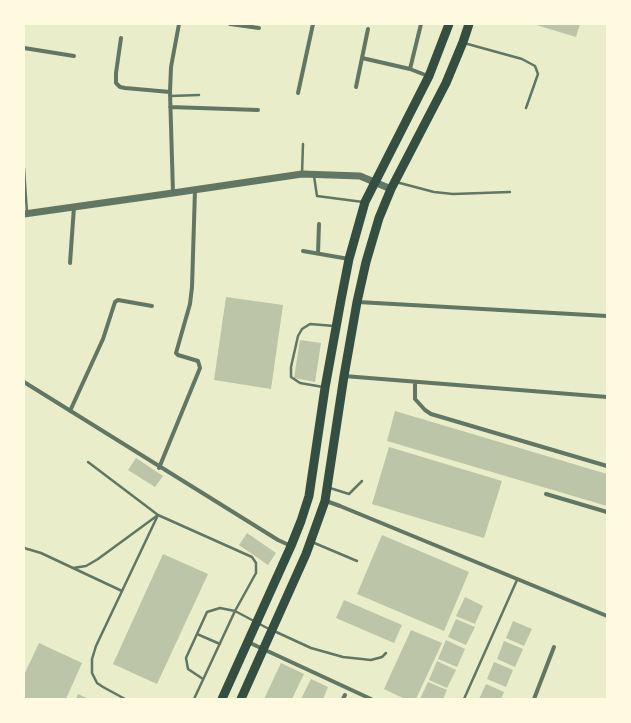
<!DOCTYPE html>
<html>
<head>
<meta charset="utf-8">
<style>
	body { margin:0 }
	#map { position:relative; width:631px; height:723px; overflow:hidden; background:#e9edc9; font-family:Georgia,serif }
	canvas { display:block }
	.frame { position:absolute; inset:0; border:25px solid #fefae0; pointer-events:none }
</style>
</head>
<body>
<div id="map">
<canvas width="631" height="723"></canvas>
<div class="frame"></div>
</div>
<script>
const g = document.querySelector('canvas').getContext('2d');
g.lineJoin = 'round';
function paint(path, color) {
  g.fillStyle = color;
  g.fill(path, 'evenodd');
}
function toPath(rows) {
  const path = new Path2D();
  for (const r of rows) {
    path.moveTo(r[0], r[1]);
    for (let i = 2; i < r.length; i += 2) path.lineTo(r[i], r[i + 1]);
  }
  return path;
}
function stroke(path, color, width, dash) {
  g.strokeStyle = color;
  g.lineWidth = width;
  g.lineCap = dash ? 'butt' : 'round';
  g.setLineDash(dash || []);
  g.stroke(path);
}
paint(toPath([
	[533,24,580,24,576,37],
	[226,297,283,305,271,389,214,380],
	[300,340,321,343,315,382,294,378],
	[395,411,607,474,607,506,387,441],
	[389,447,502,481,484,538,372,504],
	[136,458,163,476,155,487,128,470],
	[247,533,276,553,268,565,239,545],
	[382,535,469,572,444,631,357,594],
	[163,554,208,574,157,684,113,664],
	[465,597,483,606,475,624,456,616],
	[344,600,402,625,394,643,336,618],
	[456,619,475,627,466,645,448,637],
	[513,621,532,629,524,646,506,638],
	[411,630,442,643,416,699,405,699,384,689],
	[446,640,465,649,457,667,438,659],
	[504,641,523,649,515,667,497,659],
	[39,643,82,663,66,699,24,699,24,675],
	[437,661,456,670,447,688,429,680],
	[494,662,513,670,506,687,487,679],
	[281,663,304,674,292,699,264,699],
	[311,679,328,687,323,699,301,699],
	[428,682,447,690,443,699,420,699],
	[486,684,504,692,501,699,479,699],
	[78,694,89,699,76,699]
]), '#bcc5a7');
stroke(toPath([
	[464,43,522,59,535,66,538,74,526,108],
	[170,96,199,95],
	[24,168,27,213],
	[302,174,303,144],
	[314,176,317,196,363,202],
	[396,182,434,192,453,194,510,192],
	[323,387,300,383,291,377,291,367,298,336,302,329,310,324,334,326],
	[88,462,158,515,252,557,256,563,256,573,235,611,194,699],
	[330,488,349,494,362,481],
	[312,542,357,561],
	[24,548,41,553,122,591],
	[73,568,86,566,98,559,158,515,96,646,92,659,92,673,97,683,103,687,125,699],
	[274,631,311,648,343,657,371,660,382,657,386,653],
	[197,634,220,644],
	[203,679,188,669,186,658,207,612,220,608,235,611,269,629],
	[464,699,517,580]
]), '#617663', 2.5);
stroke(toPath([
	[230,24,259,28],
	[121,38,116,73,116,83,120,87,125,88,170,92],
	[24,48,74,56],
	[362,58,410,69,428,76],
	[410,69,421,24],
	[356,87,368,29],
	[298,93,313,24],
	[170,107,258,110],
	[173,193,170,92,171,67,179,24],
	[303,251,349,259],
	[318,253,319,224],
	[70,263,74,207],
	[358,302,607,316],
	[344,376,607,397],
	[24,382,278,540,291,546],
	[415,382,415,399,425,410,431,414,607,466],
	[70,411,103,339,115,302,118,300,152,306],
	[159,468,200,368,198,361,178,355,176,353,190,304,192,287,195,190],
	[546,494,607,512],
	[326,501,340,506,607,616],
	[248,642,371,699],
	[343,699,345,695],
	[534,699,554,647]
]), '#617663', 4);
stroke(toPath([
	[24,214,173,193,302,174,360,176,391,189]
]), '#617663', 7);
stroke(toPath([
	[222,699,291,546,301,521,309,496,325,388,341,300,349,259,365,202,429,76,449,24],
	[241,699,306,554,325,501,344,376,357,302,366,262,379,218,391,189,446,83,463,42,469,24]
]), '#344e41', 9);
</script>
</body>
</html>
